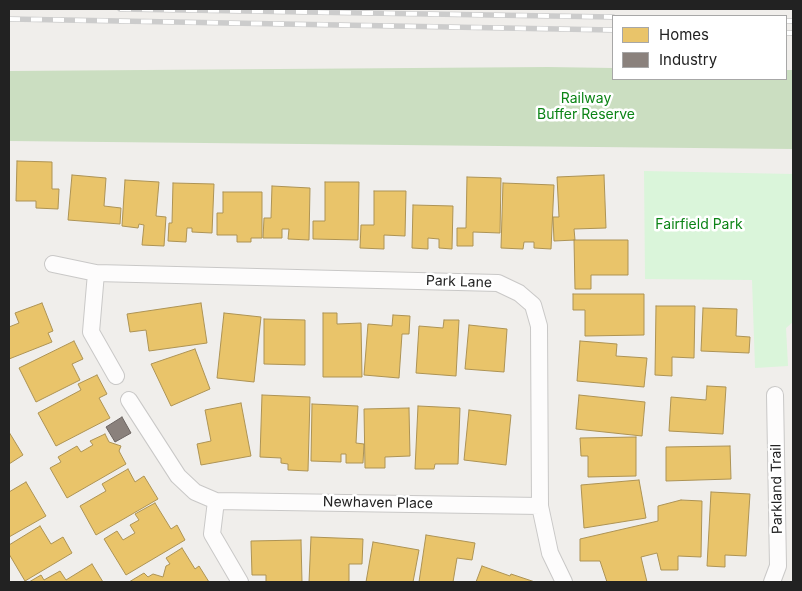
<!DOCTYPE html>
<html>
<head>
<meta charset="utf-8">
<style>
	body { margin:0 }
	#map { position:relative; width:802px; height:591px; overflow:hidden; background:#f0eeeb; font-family:Inter,sans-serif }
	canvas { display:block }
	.frame { position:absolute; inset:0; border:10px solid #222; pointer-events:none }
	.legend { position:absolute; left:612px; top:15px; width:175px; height:65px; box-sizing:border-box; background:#fff; border:1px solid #a7a7a7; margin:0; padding:6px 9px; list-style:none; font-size:15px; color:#222 }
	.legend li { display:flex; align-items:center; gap:10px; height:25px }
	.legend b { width:25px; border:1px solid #a7a7a7 }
</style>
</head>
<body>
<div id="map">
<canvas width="802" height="591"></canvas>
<div class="frame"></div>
<ul class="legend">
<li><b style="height:14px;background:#e9c46a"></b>Homes</li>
<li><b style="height:14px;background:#8a817c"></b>Industry</li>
</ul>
</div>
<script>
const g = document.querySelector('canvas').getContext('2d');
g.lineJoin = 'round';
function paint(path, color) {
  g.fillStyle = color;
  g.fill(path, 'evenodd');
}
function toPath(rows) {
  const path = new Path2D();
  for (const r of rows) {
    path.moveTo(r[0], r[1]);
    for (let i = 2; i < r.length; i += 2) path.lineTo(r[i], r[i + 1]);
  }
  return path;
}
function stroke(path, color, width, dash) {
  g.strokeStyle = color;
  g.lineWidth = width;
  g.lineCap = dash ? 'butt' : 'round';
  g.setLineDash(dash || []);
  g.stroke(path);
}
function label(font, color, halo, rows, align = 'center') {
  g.font = font + ' Inter,sans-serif';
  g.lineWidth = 5;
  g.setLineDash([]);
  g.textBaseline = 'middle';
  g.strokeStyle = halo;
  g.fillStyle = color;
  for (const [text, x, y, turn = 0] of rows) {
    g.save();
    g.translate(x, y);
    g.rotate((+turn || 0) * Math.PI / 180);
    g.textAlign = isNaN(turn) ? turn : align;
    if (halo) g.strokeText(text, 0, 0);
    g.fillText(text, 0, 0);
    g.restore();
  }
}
paint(toPath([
	[548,67,613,68,613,79,786,79,786,70,793,70,793,149,9,141,9,71]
]), '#cbdec1');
paint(toPath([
	[644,171,793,174,793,322,786,328,788,366,755,368,752,280,645,279]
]), '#daf5da');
const homes = toPath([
	[17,161,52,162,52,189,59,189,58,209,36,208,36,201,16,201,17,161],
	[72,175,106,178,104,206,121,208,120,224,68,220,72,175],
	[604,175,606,228,574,229,575,240,554,241,553,217,559,217,557,177,604,175],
	[467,177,501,178,500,233,473,232,473,246,457,246,457,228,466,228,467,177],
	[125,180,159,182,156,216,166,217,164,246,142,245,144,225,139,224,138,228,122,226,125,180],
	[325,182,359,182,358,240,313,239,313,221,325,221,325,182],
	[173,183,214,184,212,233,192,232,192,228,187,228,186,242,168,241,169,223,172,223,173,183],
	[503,183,554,185,551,249,534,248,534,242,524,242,523,249,501,248,503,183],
	[272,186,310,188,309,240,288,239,289,229,282,229,282,238,263,238,264,218,271,218,272,186],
	[374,191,406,191,405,236,384,235,384,249,360,248,361,225,374,225,374,191],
	[223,192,262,192,262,238,251,238,251,242,237,242,237,235,217,235,217,213,223,213,223,192],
	[413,205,453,206,452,249,439,248,439,239,428,238,428,249,412,248,413,205],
	[574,240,628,240,628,275,591,275,591,289,575,289,574,240],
	[573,294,644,294,644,335,585,336,585,310,573,310,573,294],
	[42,303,53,331,48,333,52,342,9,359,9,327,19,323,15,313,42,303],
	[201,303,207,343,149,351,146,330,130,332,127,314,201,303],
	[656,306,695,306,694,358,672,357,672,376,655,375,656,306],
	[703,308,737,309,736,336,750,337,749,353,701,351,703,308],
	[224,313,261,317,254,382,217,378,224,313],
	[323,313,337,313,337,324,361,323,362,377,323,377,323,313],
	[393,315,410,316,409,334,402,334,399,378,364,375,368,324,392,326,393,315],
	[264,319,305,320,305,365,264,364,264,319],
	[444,320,459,320,456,376,416,373,419,326,443,328,444,320],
	[469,325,507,329,504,372,465,369,469,325],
	[74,341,83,359,72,364,80,380,36,402,19,368,74,341],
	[580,341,617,344,616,356,647,358,644,387,577,381,580,341],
	[195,349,210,389,171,406,151,364,195,349],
	[97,375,107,394,99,398,110,418,56,446,38,413,81,390,78,384,97,375],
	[707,386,726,387,723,434,669,431,671,397,706,400,707,386],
	[262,395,310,397,308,471,288,470,288,464,281,463,281,458,260,457,262,395],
	[579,395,645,402,642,436,576,429,579,395],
	[241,403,251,456,201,465,197,444,211,441,205,410,241,403],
	[312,404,358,406,356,443,364,444,363,463,346,463,346,454,341,454,341,462,311,461,312,404],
	[418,406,460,408,458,464,435,464,434,469,415,469,418,406],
	[409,408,410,456,385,457,385,468,365,468,364,409,409,408],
	[469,410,511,415,506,465,464,460,469,410],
	[9,432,23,455,9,464,9,432],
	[105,434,109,442,121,446,119,451,126,464,67,498,50,468,61,462,58,457,77,446,81,452,93,445,90,441,105,434],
	[636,437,636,476,588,477,588,456,581,456,580,438,636,437],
	[730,446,731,479,666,481,666,447,730,446],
	[128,469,135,482,144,476,158,499,96,535,80,506,106,491,102,484,128,469],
	[639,480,646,518,584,528,581,485,639,480],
	[26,482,46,516,9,537,9,492,26,482],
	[711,492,750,494,746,556,725,555,725,567,707,566,711,492],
	[681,500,702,501,701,557,678,556,678,570,661,570,657,553,641,557,647,582,607,582,600,561,580,561,580,539,658,521,658,506,681,500],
	[155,503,171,529,177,525,185,540,126,575,104,539,117,531,123,540,135,533,130,525,139,520,135,514,155,503],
	[40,526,51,544,63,537,72,553,25,581,9,554,9,545,40,526],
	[426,535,475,543,472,560,457,558,453,582,419,582,426,535],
	[311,537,363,539,362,564,349,564,349,582,309,582,311,537],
	[301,540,302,582,266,582,266,575,252,575,251,541,301,540],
	[373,542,419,550,413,582,366,582,373,542],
	[182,548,195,569,199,566,209,582,129,582,144,573,148,577,153,574,163,577,166,566,170,564,166,558,182,548],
	[92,564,103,582,29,582,41,575,44,580,60,571,66,580,92,564],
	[482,566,510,576,511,574,535,582,476,582,482,566]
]);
paint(homes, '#e9c46a');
stroke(homes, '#ad9354', 1);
const industry = toPath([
	[122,417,131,433,115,442,106,427,122,417]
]);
paint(industry, '#8a817c');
stroke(industry, '#6b6461', 1);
const street = toPath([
	[53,264,96,273,498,283,519,293,533,305,539,326,540,506,550,553,564,582],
	[96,273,91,332,116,376],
	[129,400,178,476,195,492,216,501,540,506],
	[216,501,212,534,240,582],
	[772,582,778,566,775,395]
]);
stroke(street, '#c9c8c7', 18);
stroke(street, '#fdfcfc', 16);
const rail = toPath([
	[120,9,613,17],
	[9,19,613,30],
	[786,21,793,21],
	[786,33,793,33]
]);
stroke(rail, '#ccc', 5.5);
stroke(rail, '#fff', 4, [11]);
label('14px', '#0c8416', '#fff', [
	["Railway",586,99],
	["Buffer Reserve",586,115],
	["Fairfield Park",699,225]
]);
label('14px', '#222', '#fff', [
	["Park Lane",459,282,2],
	["Parkland Trail",777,489,-91],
	["Newhaven Place",378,503,1]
]);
</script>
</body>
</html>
